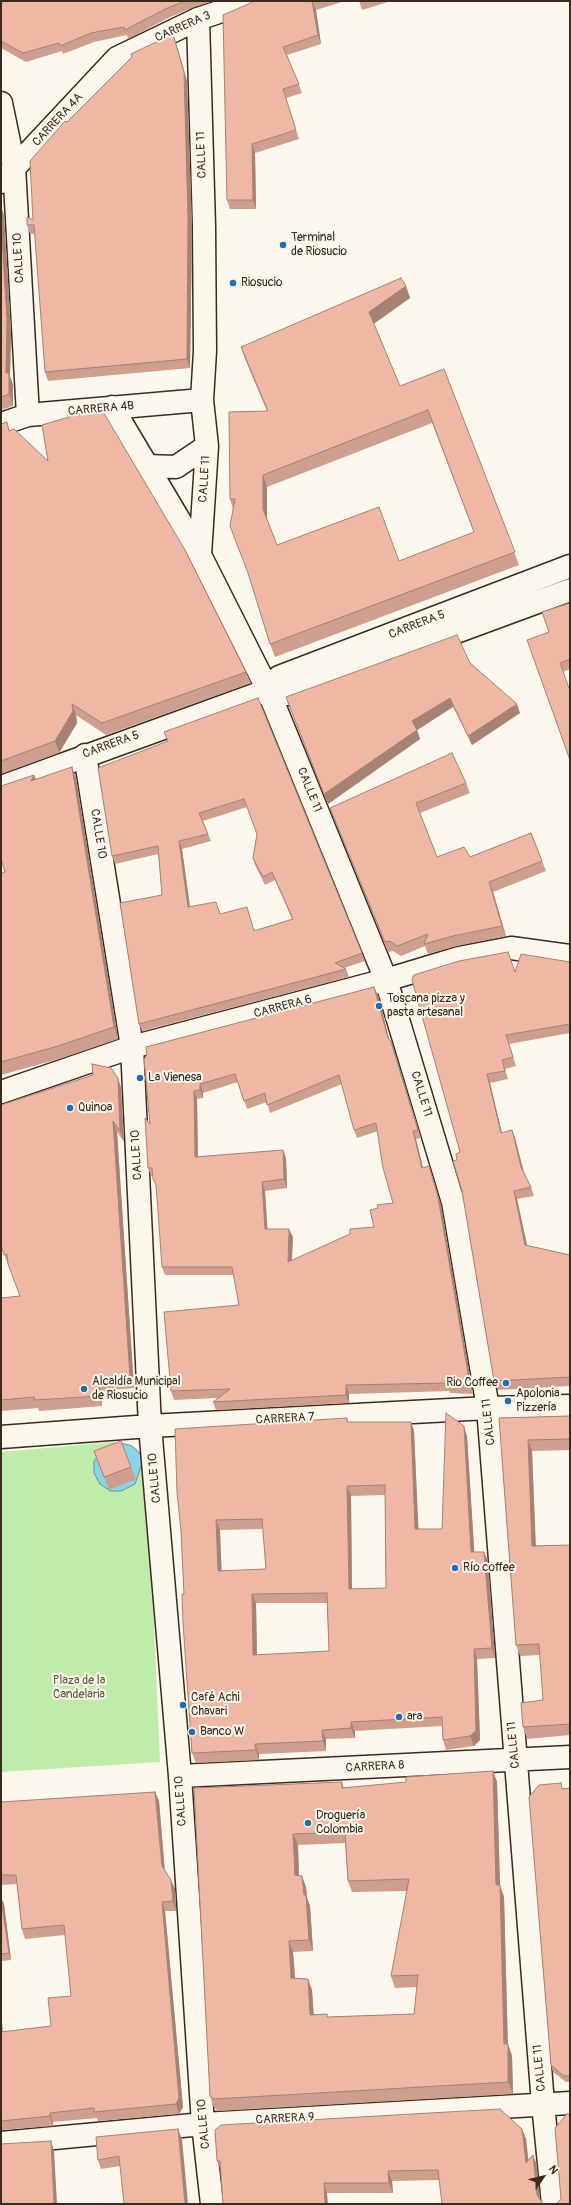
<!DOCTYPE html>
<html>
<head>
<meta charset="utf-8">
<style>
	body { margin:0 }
	#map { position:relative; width:571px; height:2205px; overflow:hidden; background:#fbf7ec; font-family:Pangolin,sans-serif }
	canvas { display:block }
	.frame { position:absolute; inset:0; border:2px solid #3b2a1e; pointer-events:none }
	.north { position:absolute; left:523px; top:2157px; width:40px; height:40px; -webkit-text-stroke:3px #fbf7ec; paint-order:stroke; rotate:55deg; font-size:11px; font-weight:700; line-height:16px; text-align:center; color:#3b2a1e }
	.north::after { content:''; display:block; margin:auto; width:14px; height:18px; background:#3b2a1e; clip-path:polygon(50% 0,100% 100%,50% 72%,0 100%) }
</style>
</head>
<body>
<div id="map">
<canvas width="571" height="2205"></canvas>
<div class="frame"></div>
<div class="north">N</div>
</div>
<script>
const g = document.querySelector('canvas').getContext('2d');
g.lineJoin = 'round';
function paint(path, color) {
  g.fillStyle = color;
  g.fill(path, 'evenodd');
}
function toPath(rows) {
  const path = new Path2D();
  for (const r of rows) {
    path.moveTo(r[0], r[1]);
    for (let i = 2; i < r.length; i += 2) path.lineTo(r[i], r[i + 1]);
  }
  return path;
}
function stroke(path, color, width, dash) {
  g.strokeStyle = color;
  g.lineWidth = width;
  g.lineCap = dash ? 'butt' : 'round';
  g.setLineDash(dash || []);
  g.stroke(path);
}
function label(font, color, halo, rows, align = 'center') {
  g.font = font + ' Pangolin,sans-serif';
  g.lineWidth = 4;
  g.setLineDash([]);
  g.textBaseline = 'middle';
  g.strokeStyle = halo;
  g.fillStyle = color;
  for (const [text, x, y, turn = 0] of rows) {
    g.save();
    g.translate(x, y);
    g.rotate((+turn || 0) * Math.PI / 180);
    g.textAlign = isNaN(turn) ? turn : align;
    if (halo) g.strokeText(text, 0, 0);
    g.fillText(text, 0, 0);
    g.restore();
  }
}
paint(toPath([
	[113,1442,132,1446,139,1452,148,1484,160,1762,1,1772,1,1452]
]), '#bfecaa');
const water = toPath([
	[121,1443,132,1446,139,1452,143,1461,135,1484,121,1491,110,1491,100,1484,94,1473,94,1461,101,1452,121,1443]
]);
paint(water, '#88d4e8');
stroke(water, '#699097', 1);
const minor = toPath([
	[198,19,204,226,205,351,202,400,207,446,200,555,268,690,386,980,453,1202,488,1408,543,2104,553,2204],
	[1,103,14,166,28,415],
	[112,407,200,555],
	[1,424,28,415,202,400],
	[147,466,176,467,207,446],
	[268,690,288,694,570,590],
	[85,755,132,1047,150,1426,180,1776,203,2124,212,2204],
	[1,787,268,690,279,677,570,566],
	[1,1092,132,1047,386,980,459,958,511,948,570,956],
	[1,1437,150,1426,488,1408,570,1406],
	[180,1776,570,1757],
	[1,2143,203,2124,570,2103]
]);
const major = toPath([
	[1,182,117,58,198,19,251,1]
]);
stroke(minor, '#3b2a1e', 25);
stroke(major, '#3b2a1e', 25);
stroke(minor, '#fbf7ec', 22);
stroke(major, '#fbf7ec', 22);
paint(toPath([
	[1,1,214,1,194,7,168,18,128,39,127,35,94,42,63,54,62,51,26,62,1,48],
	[255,1,345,1,316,10,321,44,287,55,302,93,286,98,299,139,255,153,256,209,230,209,227,200],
	[359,1,391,1,362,10],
	[176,43,187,81,192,226,190,368,48,381,45,372,35,234,30,234,27,225,33,220,67,122],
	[1,206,4,215,11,332,10,376,13,385,13,406,1,410],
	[406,286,410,298,374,324,400,386,444,369,519,565,275,657,270,644,233,509,230,499,267,411,245,359,241,347],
	[432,423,474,532,399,561,277,545,267,521,267,487],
	[1,424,10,431,246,672,251,683,106,735,76,715,77,723,59,753,1,774],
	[570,603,570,669,563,672,549,632],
	[470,663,520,713,472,745,453,707,417,730,420,739,328,804,289,706],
	[258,698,365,961,344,968,346,969,349,977,142,1031,139,1024,162,895,158,854,115,864,112,856,168,741,164,732],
	[247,807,257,834,253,858,255,865,265,885,275,880,292,919,254,931,249,915,220,914,190,907,182,849,211,841,203,821],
	[34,775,36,779,76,778,118,1039,62,1058,1,1075,1,873,5,872],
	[466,783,470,793,420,813,437,857,470,857,531,833,546,871,493,892,506,936,457,946,428,954,425,946,401,956,393,951,388,952,330,808],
	[570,962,570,1033,509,1044,516,1066,505,1069,508,1079,490,1083,502,1133,512,1130,515,1138,523,1171,531,1187,534,1196,517,1199,527,1246,570,1255,570,1386,498,1390,494,1381,457,1160,515,972],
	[378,995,389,1040,391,1042,394,1050,421,1138,416,1139,423,1168,429,1166,441,1205,473,1394,450,1393,450,1391,349,1394,349,1403,216,1410,213,1402,218,1398,174,1400,171,1391,239,1305,234,1275,165,1275,162,1267,157,1188,153,1179,153,1176,151,1176,148,1168,150,1124,144,1059],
	[238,1082,247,1109,267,1102,270,1113,342,1084,354,1130,357,1138,378,1131,393,1203,374,1227,292,1261,293,1237,267,1229,265,1191,287,1188,286,1158,283,1150,198,1157,197,1099,203,1098,203,1093],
	[118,1078,121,1088,124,1142,117,1132,134,1388,101,1391,102,1406,39,1411,38,1408,1,1411,1,1298,20,1296,1,1246],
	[570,1416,570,1450,532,1451,536,1546,570,1545,570,1735,527,1739,523,1727,543,1700,540,1655,520,1656,516,1645,499,1418],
	[347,1418,348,1422,411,1422,414,1431,418,1529,442,1529,467,1436,474,1552,488,1561,495,1658,477,1659,480,1740,474,1746,446,1750,443,1740,442,1726,355,1731,355,1738,326,1739,326,1751,259,1754,259,1760,196,1763,192,1753,181,1531],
	[385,1495,386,1588,352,1589,351,1496],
	[263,1529,266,1569,221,1571,220,1530],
	[256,1603,327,1603,329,1651,257,1655],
	[94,1451,131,1467,136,1479,109,1490],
	[493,1771,497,1782,500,1886,504,1897,508,2044,512,2056,513,2094,219,2111,214,2108,210,2096,194,1788,342,1782,344,1788,406,1782],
	[345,1843,348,1881,352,1892,407,1891,391,1976,395,1988,417,1987,414,2014,328,2017,327,2014,314,2015,312,1990,308,1979,295,1978,293,1952,313,1951,310,1906,307,1898,306,1887,299,1875,298,1845],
	[570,1788,570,2082,566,2082,553,2072,551,2065,564,1789],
	[155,1792,159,1801,165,1870,175,1889,176,1911,165,1911,183,2107,179,2114,98,2121,97,2118,53,2122,53,2126,1,2130,1,2010,3,2032,51,2026,71,1996,65,1935,25,1939,22,1929,17,1884,1,1885,1,1802],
	[1,1898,4,1904,11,1960,1,1961],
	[522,2129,526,2139,528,2160,537,2165,439,2180,392,2181,393,2193,327,2193,221,2170,217,2161],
	[182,2139,120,2166,101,2169,98,2160]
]), '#ce9e8e');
paint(toPath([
	[312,1,316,10,321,44,318,35],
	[173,34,187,81,192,226,190,368,187,359],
	[252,144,255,153,256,209,253,200],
	[1,206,4,215,11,332,10,376,13,385,13,406,9,394,6,373],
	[406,286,410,298,373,324,369,312],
	[263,475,267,487,267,521,263,509],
	[450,698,453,707,417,730,420,739,328,804,324,794,412,721],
	[72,704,76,715,77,723,59,753,55,741],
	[517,704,520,713,472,745,468,736],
	[72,767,76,778,118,1039,114,1027],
	[34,775,38,787,31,781],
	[179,841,182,849,191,915,188,907],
	[489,882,493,892,506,936,502,926],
	[374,987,378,995,391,1046,388,1038],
	[391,1042,394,1050,421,1138,418,1130],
	[487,1074,490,1083,504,1142,501,1133],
	[118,1078,121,1088,124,1142,120,1131],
	[200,1084,203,1093,203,1098,200,1090],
	[194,1091,197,1099,198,1166,195,1157],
	[113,1121,117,1132,134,1388,130,1377],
	[512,1130,515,1138,525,1176,521,1167],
	[413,1131,416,1139,425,1176,422,1168],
	[283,1150,286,1158,287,1188,284,1179],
	[429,1166,441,1205,473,1394,470,1385],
	[262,1182,265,1191,268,1237,265,1229],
	[514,1191,517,1199,529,1254,525,1245],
	[289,1229,293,1237,291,1270,288,1262],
	[97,1381,101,1391,102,1406,99,1396],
	[346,1385,349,1394,349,1403,346,1395],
	[411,1422,414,1431,419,1539,415,1529],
	[464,1426,467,1436,475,1562,471,1552],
	[528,1440,532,1451,536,1557,532,1546],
	[347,1486,351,1496,352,1598,349,1589],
	[216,1520,220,1530,222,1580,218,1571],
	[484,1552,488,1561,495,1658,492,1648],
	[252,1594,256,1603,257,1665,253,1655],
	[474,1649,477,1659,480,1740,474,1746,470,1736],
	[351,1722,355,1731,355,1738,351,1728],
	[322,1730,326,1739,326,1751,323,1741],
	[255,1744,259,1754,259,1760,256,1750],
	[493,1771,497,1782,500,1886,504,1897,508,2056,504,2044,496,1885],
	[155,1792,159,1801,165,1876,162,1866],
	[293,1834,298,1845,299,1886,295,1875],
	[302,1876,306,1887,307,1898,310,1906,313,1951,309,1940,304,1895],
	[171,1880,175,1889,176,1911,173,1901],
	[1,1897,4,1904,11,1960,9,1953],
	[162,1902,165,1911,183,2107,179,2114,176,2104],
	[289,1941,293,1952,296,1990,291,1978],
	[308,1979,312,1990,314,2026,310,2015],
	[1,2010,1,2011,3,2041,1,2036],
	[508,2044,512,2056,513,2094,508,2082],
	[50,2113,53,2122,53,2126,50,2116],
	[178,2129,182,2139,188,2204,185,2204],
	[522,2129,526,2139,530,2173,526,2163],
	[51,2141,54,2151,57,2204,54,2204],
	[533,2155,537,2165,540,2204,537,2195],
	[388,2171,392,2181,393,2193,389,2183],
	[324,2183,327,2193,328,2204,325,2204]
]), '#a78174');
const building = toPath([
	[1,1,185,1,165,9,125,30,124,27,91,33,60,46,59,43,23,53,1,41,1,1],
	[255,1,312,1,318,35,283,47,299,84,283,89,296,130,252,144,253,200,227,200,223,15,255,1],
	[173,34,184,72,188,217,187,359,45,372,34,225,27,225,27,217,33,220,30,161,65,121,67,122,132,57,131,54,173,34],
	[1,220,7,320,6,373,9,373,9,394,1,397,1,220],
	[401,278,406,286,369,312,400,386,444,369,515,552,270,644,248,573,230,526,235,499,230,499,229,412,268,411,241,347,401,278],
	[428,410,474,532,399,561,379,507,277,545,263,509,263,475,428,410],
	[102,410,185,550,246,672,102,723,72,704,73,711,55,741,1,761,1,424,7,422,9,431,14,429,48,461,42,425,89,411,102,410],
	[570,603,570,659,560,663,570,691,570,760,527,640,549,632,542,612,570,603],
	[457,635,470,663,517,704,468,736,450,698,412,721,417,730,324,794,286,697,457,635],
	[258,698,362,953,335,963,346,969,139,1024,120,903,162,895,158,846,112,856,98,768,168,741,164,732,258,698],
	[244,799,257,834,253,858,263,877,272,872,293,919,254,931,247,907,220,914,216,902,188,907,179,841,208,834,199,813,244,799],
	[452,753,466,783,416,803,437,857,464,847,470,857,531,833,542,861,489,882,502,926,453,936,424,944,428,934,397,946,390,941,385,942,330,808,452,753],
	[72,767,114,1027,58,1046,1,1062,1,873,5,872,1,859,1,786,34,775,31,781,72,767],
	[508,952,515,972,521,954,570,962,570,1024,506,1035,513,1057,502,1060,505,1071,487,1074,501,1133,512,1130,521,1167,531,1187,514,1191,525,1245,570,1255,570,1377,494,1381,462,1191,453,1161,457,1160,456,1154,460,1152,412,980,414,975,459,961,508,952],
	[374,987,388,1038,391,1042,418,1130,413,1131,422,1168,429,1166,438,1197,470,1385,447,1385,447,1383,346,1385,346,1395,213,1402,230,1389,171,1391,164,1312,239,1305,232,1267,162,1267,156,1184,153,1179,152,1168,148,1168,145,1118,150,1124,144,1059,147,1055,146,1047,374,987],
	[235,1074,244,1101,265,1093,267,1105,339,1075,354,1130,376,1123,383,1168,393,1203,377,1205,378,1208,370,1210,374,1227,350,1229,350,1234,288,1262,289,1229,265,1229,262,1182,284,1179,283,1150,195,1157,194,1091,200,1090,200,1084,235,1074],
	[92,1064,111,1068,118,1078,120,1131,113,1121,130,1377,97,1381,99,1396,35,1400,34,1397,1,1400,1,1298,20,1296,8,1264,7,1254,4,1255,1,1245,1,1105,93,1075,92,1064],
	[446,1413,464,1426,471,1552,484,1552,492,1648,474,1649,476,1731,470,1736,443,1740,442,1717,351,1722,351,1728,322,1730,323,1741,255,1744,256,1750,192,1753,183,1623,182,1594,184,1594,181,1531,177,1492,175,1429,347,1418,347,1422,411,1422,415,1529,442,1529,446,1413],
	[385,1485,386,1588,349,1589,347,1486,385,1485],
	[262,1519,266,1569,218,1571,216,1520,262,1519],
	[327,1593,329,1651,253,1655,252,1594,327,1593],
	[570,1416,570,1439,528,1440,532,1546,570,1545,570,1724,523,1727,521,1703,543,1700,539,1644,516,1645,499,1418,570,1416],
	[121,1441,131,1467,104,1477,94,1451,121,1441],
	[493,1771,496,1885,500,1885,504,2044,508,2044,508,2082,214,2099,210,2096,194,1788,342,1782,342,1788,406,1782,406,1777,493,1771],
	[345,1832,348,1881,409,1879,391,1976,418,1975,414,2014,327,2017,327,2014,310,2015,308,1979,291,1978,289,1941,309,1940,306,1895,304,1895,302,1876,295,1875,293,1834,345,1832],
	[561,1783,562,1789,570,1788,570,2076,564,2076,551,2065,529,1797,539,1785,561,1783],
	[155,1792,162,1866,171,1880,173,1901,162,1902,179,2098,176,2104,94,2112,94,2108,50,2113,50,2116,1,2121,1,2032,51,2026,48,1998,71,1996,64,1925,22,1929,16,1875,1,1875,1,1802,155,1792],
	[1,1898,9,1953,1,1954,1,1898],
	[500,2109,522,2129,526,2163,533,2155,537,2195,543,2204,442,2204,438,2170,388,2171,389,2183,324,2183,325,2204,223,2204,220,2161,217,2161,215,2130,221,2125,500,2109],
	[567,2114,570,2114,570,2204,556,2204,561,2199,555,2128,567,2114],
	[178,2129,185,2204,124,2204,119,2156,98,2160,96,2137,178,2129],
	[51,2141,54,2204,1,2204,1,2144,51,2141]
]);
paint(building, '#efb8a5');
stroke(building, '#a78174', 1);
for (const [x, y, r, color] of [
	[283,245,4,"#1f6fb2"],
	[233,283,4,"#1f6fb2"],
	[379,1006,4,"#1f6fb2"],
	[140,1078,4,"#1f6fb2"],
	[70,1108,4,"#1f6fb2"],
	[506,1383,4,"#1f6fb2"],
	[84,1389,4,"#1f6fb2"],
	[508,1401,4,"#1f6fb2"],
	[455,1568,4,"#1f6fb2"],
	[183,1705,4,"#1f6fb2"],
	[399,1717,4,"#1f6fb2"],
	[192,1732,4,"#1f6fb2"],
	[308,1823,4,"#1f6fb2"]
]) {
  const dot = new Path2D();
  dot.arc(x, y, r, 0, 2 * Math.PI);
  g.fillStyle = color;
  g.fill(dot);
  stroke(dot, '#fbf7ec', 1.5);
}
label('12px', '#3b2a1e', '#fbf7ec', [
	["CARRERA 3",183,27,-24],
	["CARRERA 4A",58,120,-47],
	["CALLE 11",202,155,-92],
	["CALLE 10",19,258,-93],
	["CARRERA 4B",101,409,-5],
	["CALLE 11",205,479,-86],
	["CARRERA 5",417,625,-21],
	["CARRERA 5",111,745,-20],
	["CALLE 11",309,790,68],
	["CALLE 10",98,834,81],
	["CARRERA 6",283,1007,-15],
	["CALLE 11",421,1094,73],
	["CALLE 10",137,1155,-93],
	["CARRERA 7",285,1419,-3],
	["CALLE 11",489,1422,-96],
	["CALLE 10",155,1478,-95],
	["CALLE 11",514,1745,-95],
	["CARRERA 8",375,1767,-3],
	["CALLE 10",181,1801,-94],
	["CALLE 11",540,2068,-95],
	["CARRERA 9",285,2119,-3],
	["CALLE 10",204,2124,-95]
]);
label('12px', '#3b2a1e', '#fbf7ec', [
	["Terminal",291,238],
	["de Riosucio",291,252],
	["Riosucio",241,283],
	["Toscana pizza y",387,999],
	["pasta artesanal",387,1013],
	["La Vienesa",148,1078],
	["Quinoa",78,1108],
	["Alcaldía Municipal",92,1382],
	["de Riosucio",92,1396],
	["Rio Coffee",498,1383,"right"],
	["Apolonia",516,1394],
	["Pizzería",516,1408],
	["Río coffee",463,1568],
	["Café Achi",191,1698],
	["Chavari",191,1712],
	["ara",407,1717],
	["Banco W",200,1732],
	["Droguería",316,1816],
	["Colombia",316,1830]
], 'left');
label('12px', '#5c5a41', '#fbf7ec', [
	["Plaza de la",79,1681],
	["Candelaria",79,1695]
]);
</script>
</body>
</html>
